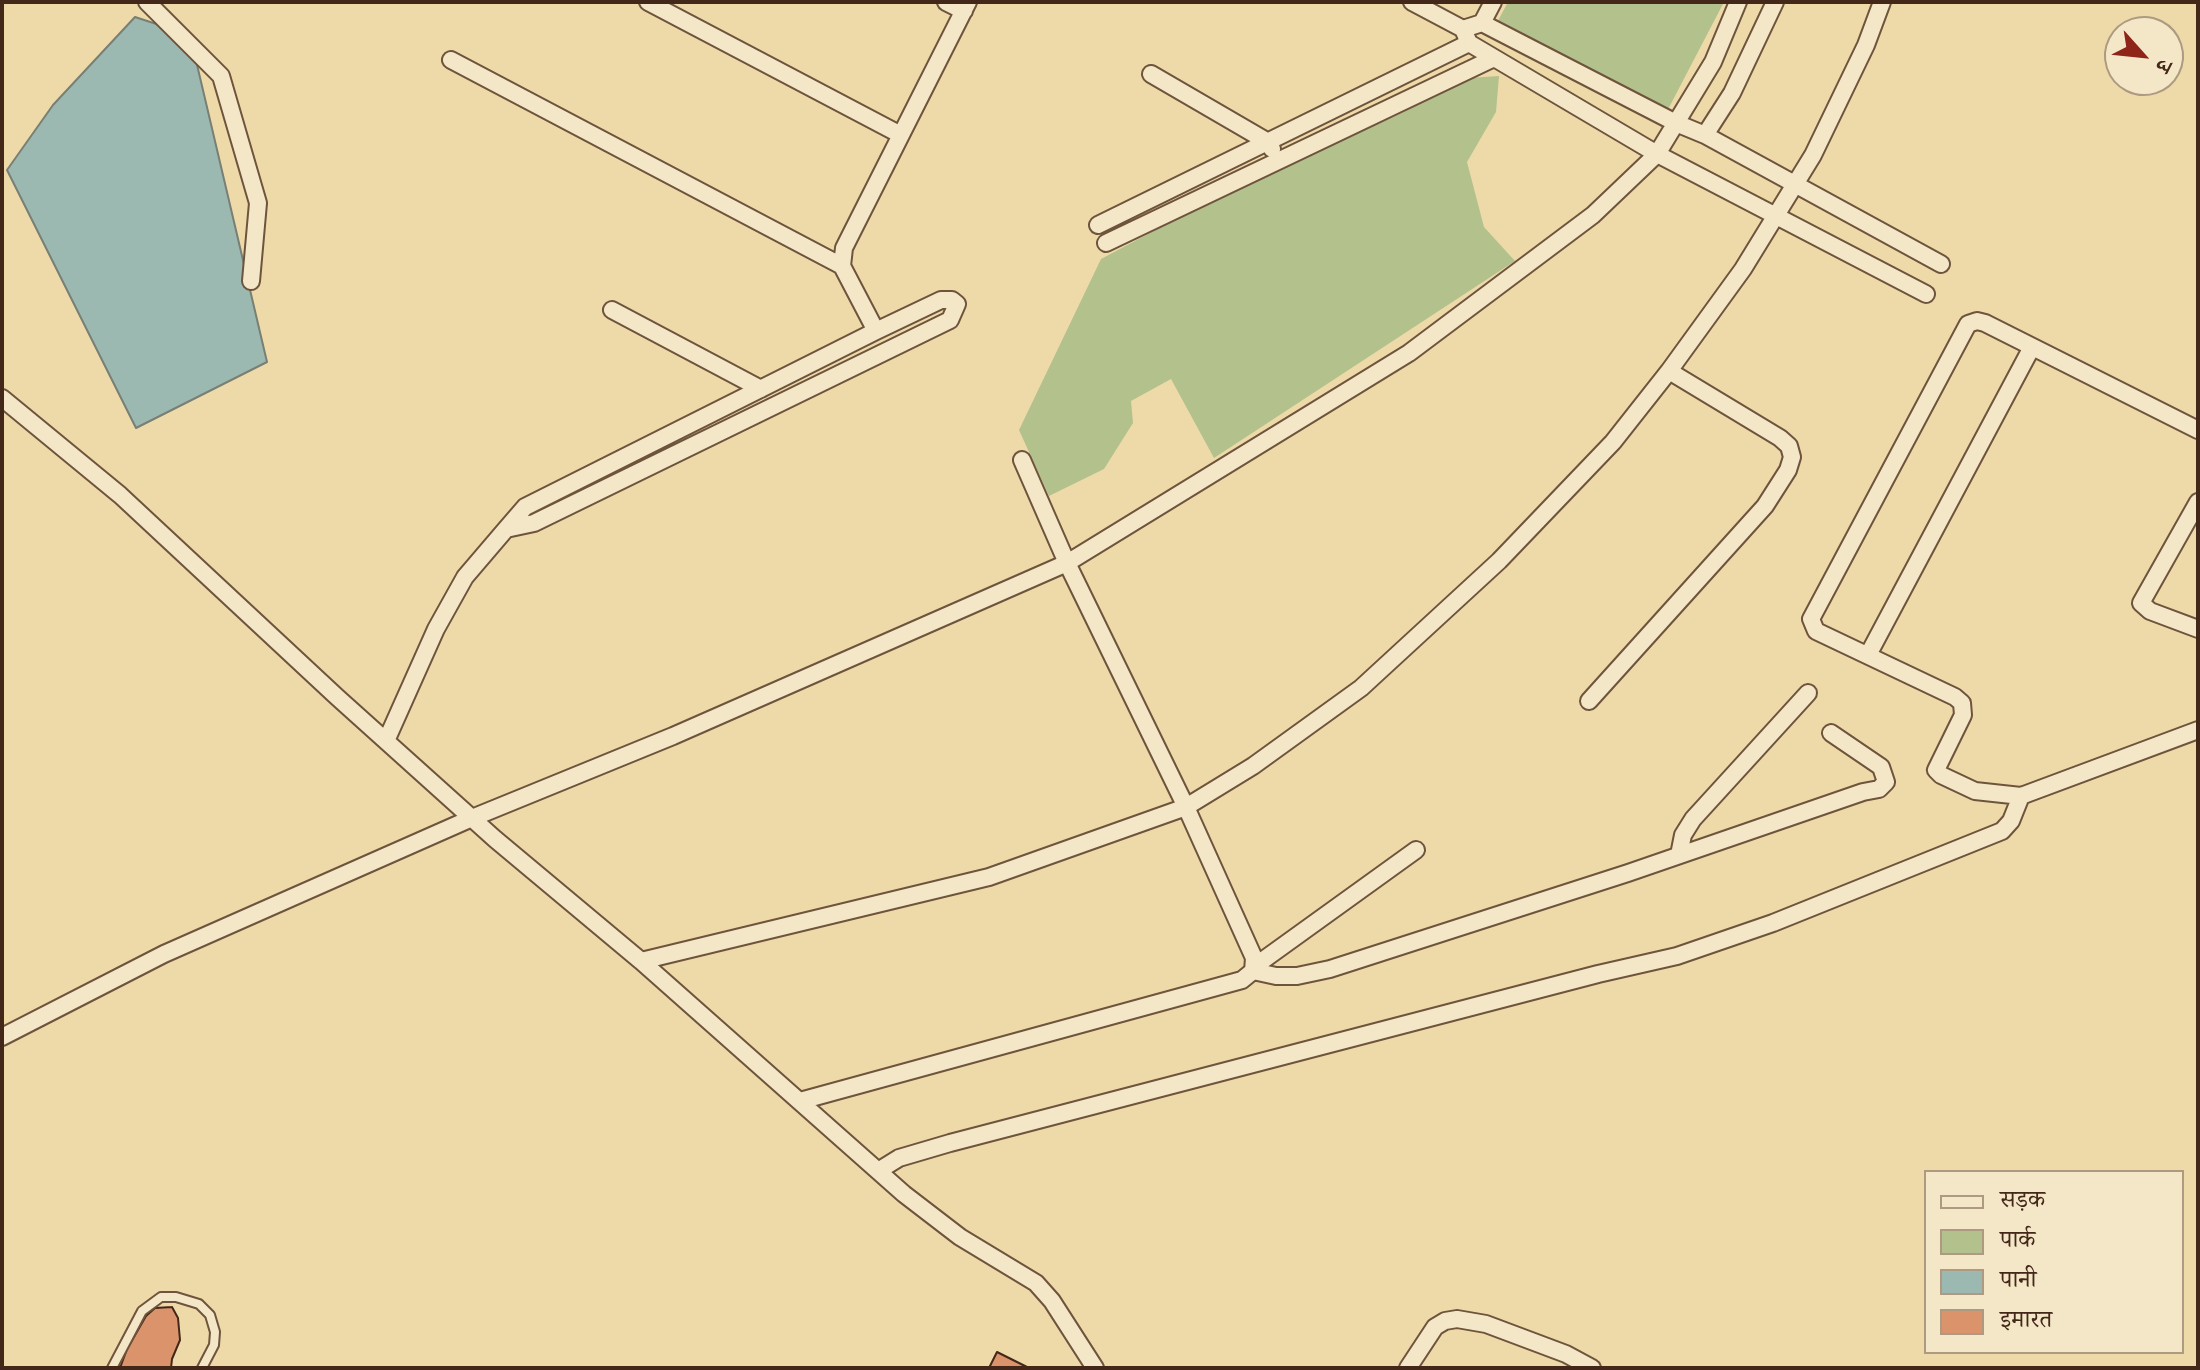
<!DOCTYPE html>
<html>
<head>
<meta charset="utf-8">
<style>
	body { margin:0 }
	#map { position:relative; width:2200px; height:1370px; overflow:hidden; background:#eedaa9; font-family:Cardo,"Noto Serif Devanagari",serif }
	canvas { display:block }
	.frame { position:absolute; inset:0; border:4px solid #432719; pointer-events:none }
	.legend { position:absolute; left:1924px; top:1170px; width:260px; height:184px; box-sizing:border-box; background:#f4e7c7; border:2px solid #ad9a81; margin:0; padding:10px 14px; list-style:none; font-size:24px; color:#432719 }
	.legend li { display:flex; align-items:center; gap:16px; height:40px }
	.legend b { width:40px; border:2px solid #ad9a81 }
	.north { position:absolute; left:2104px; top:16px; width:80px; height:80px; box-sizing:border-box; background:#f4e7c7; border:2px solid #ad9a81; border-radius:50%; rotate:117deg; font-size:22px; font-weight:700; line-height:32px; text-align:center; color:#432719 }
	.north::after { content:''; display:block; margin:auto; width:28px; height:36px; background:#8f2418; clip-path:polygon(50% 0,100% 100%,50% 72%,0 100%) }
</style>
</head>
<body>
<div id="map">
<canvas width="2200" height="1370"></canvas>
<div class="frame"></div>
<ul class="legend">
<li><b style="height:10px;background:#f4e7c7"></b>सड़क</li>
<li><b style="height:22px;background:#b3c18c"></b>पार्क</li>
<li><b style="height:22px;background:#9cb9b1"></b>पानी</li>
<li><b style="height:22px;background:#db936c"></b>इमारत</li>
</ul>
<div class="north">उ</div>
</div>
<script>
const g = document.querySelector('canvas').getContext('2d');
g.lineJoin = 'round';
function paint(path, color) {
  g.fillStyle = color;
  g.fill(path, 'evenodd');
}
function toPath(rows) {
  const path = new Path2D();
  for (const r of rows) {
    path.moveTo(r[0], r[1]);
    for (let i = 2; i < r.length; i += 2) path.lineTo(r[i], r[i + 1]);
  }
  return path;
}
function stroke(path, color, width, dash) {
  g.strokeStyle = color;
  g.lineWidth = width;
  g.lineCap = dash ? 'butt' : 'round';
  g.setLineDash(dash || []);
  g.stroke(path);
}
paint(toPath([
	[1508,2,1724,2,1663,119,1493,30],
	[1499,76,1496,112,1467,162,1484,227,1515,261,1214,458,1171,379,1131,401,1133,423,1104,469,1049,496,1019,430,1101,259,1261,174,1398,115,1469,78]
]), '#b3c18c');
const water = toPath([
	[135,17,190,35,267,362,136,428,7,170,53,105,135,17]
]);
paint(water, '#9cb9b1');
stroke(water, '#787f74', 2);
const building = toPath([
	[172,1307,178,1318,180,1340,172,1359,171,1368,120,1368,127,1349,146,1316,155,1308,172,1307],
	[997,1352,1029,1368,989,1368,997,1352]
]);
paint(building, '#db936c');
stroke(building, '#432719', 2);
const service = toPath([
	[112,1368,142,1311,161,1297,176,1297,199,1304,210,1315,215,1332,214,1345,202,1368]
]);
const minor = toPath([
	[147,2,221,76,258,203,251,281],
	[648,2,901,135],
	[946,2,964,11],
	[1412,2,1463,29,1482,23,1676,123,1705,135,1941,264],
	[1482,23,1493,2],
	[1463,29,1469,43,1657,154,1926,294],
	[451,60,842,266],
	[1151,74,1268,142,1272,149],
	[1705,135,1732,93,1775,2],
	[1098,225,1469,43],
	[1106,243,1494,58],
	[612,310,761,389],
	[876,331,842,266,844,248,968,2],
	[2,398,120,495,337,697,495,839,641,961,904,1194,960,1237,1036,1283,1052,1301,1095,1368],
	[2198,430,1985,323,1977,321,1968,324,1811,619,1816,631,1955,697,1962,703,1963,715,1936,770,1941,775,1975,791,2021,796,2198,730],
	[2198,502,2141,603,2150,611,2198,629],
	[1868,655,2032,347],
	[1589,701,1765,506,1788,470,1792,457,1789,446,1780,438,1669,371],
	[386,741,436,629,465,577,506,529,525,507,876,331,941,300,952,300,957,304,950,320,534,523,506,529],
	[1679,855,1683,835,1693,819,1808,693],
	[641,961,989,877,1186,807,1253,766,1361,688,1499,561,1613,442,1669,371,1743,269,1813,155,1866,45,1882,2],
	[1255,966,1416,850],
	[1253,971,1276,976,1297,976,1330,969,1628,873,1863,792,1879,789,1886,782,1881,767,1831,733],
	[2,1037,164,954,472,818,673,736,1067,563,1409,353,1593,215,1657,154,1713,62,1738,2],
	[800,1101,1242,980,1253,971,1254,958,1186,807,1067,563,1022,460],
	[878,1171,899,1158,950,1143,1598,974,1677,956,1773,923,2002,831,2011,821,2021,796],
	[1408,1368,1435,1327,1445,1321,1457,1319,1486,1324,1566,1354,1592,1368]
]);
stroke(service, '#6e543d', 12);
stroke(minor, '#6e543d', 20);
stroke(service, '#f4e7c7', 8);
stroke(minor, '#f4e7c7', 16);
</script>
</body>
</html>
